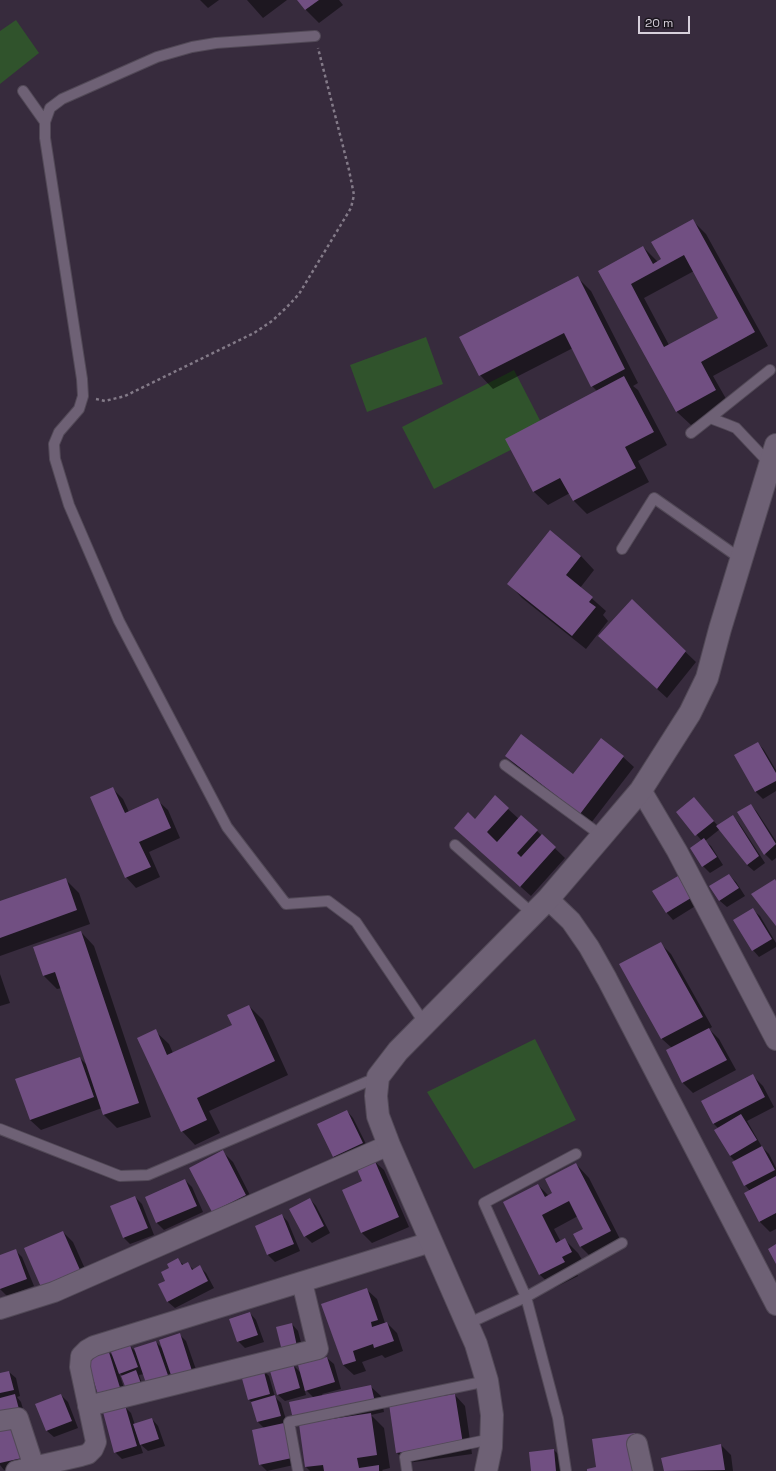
<!DOCTYPE html>
<html>
<head>
<meta charset="utf-8">
<style>
	body { margin:0 }
	#map { position:relative; width:776px; height:1471px; overflow:hidden; background:#372b3d; font-family:"Space Grotesk",sans-serif }
	canvas { display:block }
	.scale { position:absolute; left:638px; top:16px; width:52px; height:18px; box-sizing:border-box; border:2px solid #d7d0db; border-top:0; padding-left:5px; font-size:12px; line-height:14px; white-space:nowrap; color:#d7d0db; -webkit-text-stroke:3px #1b161e; paint-order:stroke }
</style>
</head>
<body>
<div id="map">
<canvas width="776" height="1471"></canvas>
<div class="scale">20 m</div>
</div>
<script>
const g = document.querySelector('canvas').getContext('2d');
g.lineJoin = 'round';
function paint(path, color) {
  g.fillStyle = color;
  g.fill(path, 'evenodd');
}
function toPath(rows) {
  const path = new Path2D();
  for (const r of rows) {
    path.moveTo(r[0], r[1]);
    for (let i = 2; i < r.length; i += 2) path.lineTo(r[i], r[i + 1]);
  }
  return path;
}
function stroke(path, color, width, dash) {
  g.strokeStyle = color;
  g.lineWidth = width;
  g.lineCap = dash ? 'butt' : 'round';
  g.setLineDash(dash || []);
  g.stroke(path);
}
paint(toPath([
	[16,20,39,53,0,84,0,31],
	[426,337,443,384,367,412,350,365],
	[514,370,546,432,434,489,402,427],
	[535,1039,576,1120,474,1169,427,1092]
]), '#30532c');
paint(toPath([
	[200,0,219,0,208,8],
	[247,0,287,0,263,18],
	[299,0,339,0,343,5,319,23,306,10],
	[692,220,706,234,768,346,713,376,729,404,691,425,677,412,600,272,643,247,658,262,662,260],
	[694,271,719,319,669,345,644,298],
	[578,278,591,291,638,383,633,386,638,390,667,445,638,461,649,482,587,514,574,501,570,493,548,505,534,492,507,439,597,391,592,386,573,348,493,389,480,375],
	[550,532,581,556,594,570,580,588,606,611,603,615,608,621,586,649,522,598,509,584],
	[632,601,696,662,667,698,610,646],
	[758,743,764,750,776,770,776,791,763,799,756,792,736,756],
	[506,756,574,775,623,757,634,767,591,823,516,766],
	[113,789,123,799,129,812,157,800,168,810,180,838,149,852,160,877,136,888,126,877],
	[694,798,718,826,733,816,739,823,765,863,754,871,747,865,720,829,705,841,711,846,723,865,710,873,703,866,702,841,677,812],
	[751,805,757,812,776,841,776,858,772,861,765,854,739,812],
	[508,809,519,819,537,831,565,858,531,896,466,838,475,820],
	[729,875,736,882,745,896,727,907,720,901,711,886],
	[678,877,684,884,697,905,673,920,667,913,654,892],
	[65,879,79,893,90,924,0,956,0,902],
	[753,910,760,916,776,943,776,947,759,957,753,950],
	[81,932,94,946,151,1117,117,1128,104,1115,102,1108,41,1130,30,1120,80,1058,87,1065,62,988,57,989,44,976,34,947],
	[661,944,671,954,712,1027,709,1029,719,1039,736,1070,693,1093,683,1083,667,1051,672,1048,662,1039],
	[0,974,10,1003,0,1006],
	[249,1006,263,1020,288,1075,209,1111,220,1133,195,1145,182,1131,155,1031,169,1044,173,1053,233,1025],
	[753,1076,763,1086,774,1107,747,1121,762,1147,769,1154,776,1168,776,1229,770,1232,760,1222,745,1193,750,1191,745,1185,735,1161,730,1156,719,1129,713,1123],
	[347,1111,353,1118,369,1150,340,1163,333,1157],
	[223,1152,233,1162,255,1205,223,1222,190,1168],
	[373,1160,384,1170,409,1227,372,1243,362,1233,344,1190,363,1182],
	[576,1164,589,1178,623,1245,594,1260,580,1246,585,1230,578,1216,554,1229,561,1242,565,1240,578,1253,585,1265,575,1271,578,1276,554,1288,540,1275,504,1203,538,1185,549,1196,553,1194],
	[185,1180,192,1187,203,1212,164,1230,157,1223,146,1198],
	[135,1197,142,1204,154,1235,130,1244,124,1238],
	[310,1199,316,1206,330,1233,312,1243,305,1236],
	[282,1215,288,1222,300,1251,275,1262,268,1255,256,1226],
	[63,1232,73,1242,90,1280,25,1249],
	[16,1251,22,1257,34,1286,7,1296,0,1289,0,1256],
	[178,1260,184,1265,187,1263,194,1270,200,1267,206,1273,214,1288,175,1308,168,1302,159,1285,166,1281],
	[366,1289,377,1299,385,1323,387,1323,397,1333,403,1351,385,1358,382,1355,362,1362,366,1371,354,1375,343,1365,322,1304],
	[250,1313,256,1320,264,1342,245,1348,238,1341],
	[292,1324,298,1331,305,1358,284,1354],
	[179,1334,186,1341,200,1381,144,1374,139,1375,145,1392,119,1373,128,1400,108,1407,107,1350,114,1357,130,1346,137,1353,156,1342,164,1350],
	[327,1358,334,1364,341,1389,322,1394,323,1396,370,1386,381,1396,384,1412,371,1415,384,1428,390,1468,382,1470,383,1471,310,1471,306,1467,300,1425,314,1398,304,1388,306,1395,285,1401,278,1395,293,1365,301,1373],
	[263,1370,269,1376,275,1397,281,1403,287,1423,283,1424,298,1464,267,1471,260,1464,265,1429,258,1422,253,1403,249,1400],
	[9,1372,16,1378,20,1396,17,1397,21,1402,26,1420,0,1424,0,1374],
	[61,1395,68,1402,78,1428,54,1437,47,1431],
	[455,1395,465,1406,472,1454,407,1463,397,1453],
	[124,1406,131,1413,135,1425,152,1419,158,1426,165,1446,148,1451,140,1444,143,1453,122,1459,115,1452],
	[0,1430,28,1464,4,1470,0,1465],
	[721,1445,731,1455,733,1471,665,1471,662,1459],
	[554,1450,561,1457,562,1471,532,1471]
]), '#0007');
paint(toPath([
	[297,0,319,0,305,10],
	[693,219,755,332,701,362,716,390,676,412,598,271,643,246,653,264,661,259,651,242],
	[684,255,718,318,664,347,631,284],
	[578,276,625,369,591,387,564,333,479,376,459,337],
	[624,376,654,432,625,447,636,468,573,501,560,478,533,492,505,439],
	[550,530,581,556,566,575,593,597,589,602,596,607,572,636,507,584],
	[632,599,686,651,657,689,598,636],
	[521,734,573,774,601,738,624,756,580,814,505,756],
	[758,742,776,773,776,781,755,792,734,755],
	[113,787,125,813,158,798,171,828,139,842,151,867,125,878,90,797],
	[495,795,509,808,487,832,497,842,521,815,538,830,517,853,521,857,542,834,556,847,520,887,454,828,468,812,475,819],
	[694,797,714,821,695,836,676,812],
	[751,804,776,844,764,855,737,812],
	[733,815,759,856,747,865,716,826],
	[704,838,717,857,702,867,690,848],
	[729,874,739,888,719,901,709,886],
	[678,876,691,898,666,913,652,891],
	[66,878,77,910,0,938,0,901],
	[775,879,776,881,776,926,751,894],
	[753,908,772,939,752,951,733,920],
	[81,931,139,1103,103,1115,55,972,43,976,33,947],
	[661,942,703,1017,661,1039,619,964],
	[249,1005,275,1061,197,1098,207,1120,181,1132,137,1038,156,1029,167,1055,232,1025,227,1015],
	[709,1028,727,1060,682,1083,666,1050],
	[80,1057,94,1097,30,1120,15,1079],
	[753,1074,765,1097,713,1124,701,1101],
	[347,1110,363,1143,333,1157,317,1124],
	[741,1114,757,1140,730,1156,714,1130],
	[762,1146,775,1170,744,1186,732,1162],
	[223,1150,246,1195,212,1212,189,1168],
	[374,1159,399,1217,361,1233,342,1190,362,1181,356,1167],
	[576,1163,611,1231,580,1247,573,1234,583,1229,569,1201,542,1215,556,1243,565,1238,572,1252,562,1257,565,1262,539,1275,503,1202,538,1184,545,1197,552,1193,545,1179],
	[776,1176,776,1213,759,1222,744,1193],
	[185,1179,197,1206,156,1223,145,1197],
	[135,1196,148,1228,123,1238,110,1206],
	[310,1198,324,1226,304,1237,289,1209],
	[282,1214,294,1244,267,1255,255,1226],
	[63,1231,80,1270,41,1287,24,1248],
	[776,1244,776,1264,768,1249],
	[16,1249,27,1279,0,1289,0,1255],
	[178,1258,182,1265,188,1262,192,1270,200,1265,208,1281,167,1302,158,1284,165,1281,161,1272,169,1268,167,1264],
	[367,1288,378,1320,371,1322,372,1327,387,1322,394,1341,374,1348,373,1344,353,1351,356,1361,343,1365,321,1304],
	[250,1312,258,1335,237,1342,229,1319],
	[292,1323,298,1351,283,1355,276,1327],
	[180,1333,193,1374,173,1381,159,1340],
	[156,1341,170,1381,148,1389,134,1348],
	[130,1345,138,1367,119,1374,111,1352],
	[108,1349,122,1394,100,1401,86,1356],
	[327,1357,335,1382,305,1391,298,1365],
	[293,1363,300,1388,277,1395,270,1371],
	[263,1368,270,1394,248,1400,241,1375],
	[136,1370,143,1389,128,1394,121,1376],
	[9,1371,14,1390,0,1393,0,1373],
	[371,1385,375,1402,293,1419,289,1402],
	[15,1394,20,1413,0,1418,0,1398],
	[61,1394,72,1421,46,1431,35,1404],
	[455,1394,463,1444,396,1453,389,1404],
	[275,1395,281,1416,257,1422,251,1402],
	[125,1405,137,1446,114,1453,103,1412],
	[371,1413,377,1455,357,1458,359,1468,379,1465,379,1471,324,1471,323,1465,305,1467,299,1424],
	[152,1418,159,1439,140,1445,133,1424],
	[284,1423,292,1458,259,1465,252,1430],
	[14,1426,22,1458,0,1463,0,1429],
	[635,1433,640,1471,587,1471,587,1469,596,1467,592,1439],
	[721,1444,725,1470,664,1471,661,1458],
	[554,1449,556,1471,531,1471,529,1452]
]), '#714f82');
const lane = toPath([
	[315,36,216,43,192,47,157,57,62,99,50,108,45,122,45,138,82,379,83,396,79,409,59,432,54,444,55,459,69,505,119,621,227,827,286,904,328,901,356,922,425,1024],
	[23,91,45,122],
	[710,418,770,370],
	[691,433,710,418,726,424,736,428,770,464],
	[622,549,654,498,741,559],
	[505,765,602,836],
	[455,845,533,914],
	[0,1129,120,1176,148,1175,378,1077],
	[467,1324,526,1297,622,1243],
	[298,1471,289,1422,487,1381],
	[407,1471,405,1457,491,1439],
	[566,1471,558,1418,526,1297,484,1203,576,1154]
]);
const street = toPath([
	[641,790,677,851,776,1040],
	[548,899,571,921,589,947,607,979,776,1305],
	[0,1309,54,1292,389,1145],
	[88,1406,318,1349,302,1282],
	[0,1421,18,1418,34,1467],
	[637,1444,643,1471],
	[16,1471,81,1456,88,1454,93,1449,96,1442,80,1367,81,1356,87,1350,94,1346,431,1242]
]);
const secondary = toPath([
	[486,1471,491,1447,492,1415,487,1381,476,1344,389,1145,378,1116,376,1096,378,1077,398,1051,548,899,602,836,641,790,690,713,707,678,720,629,776,445]
]);
stroke(lane, '#524957', 12);
stroke(street, '#524957', 22);
stroke(secondary, '#524957', 24);
stroke(toPath([
	[96,399,105,401,125,396,254,333,272,321,287,307,299,294,351,208,354,195,349,170,318,48]
]), '#837a88', 2.5, [3, 3]);
stroke(lane, '#6e6175', 10);
stroke(street, '#6e6175', 20);
stroke(secondary, '#6e6175', 22);
</script>
</body>
</html>
